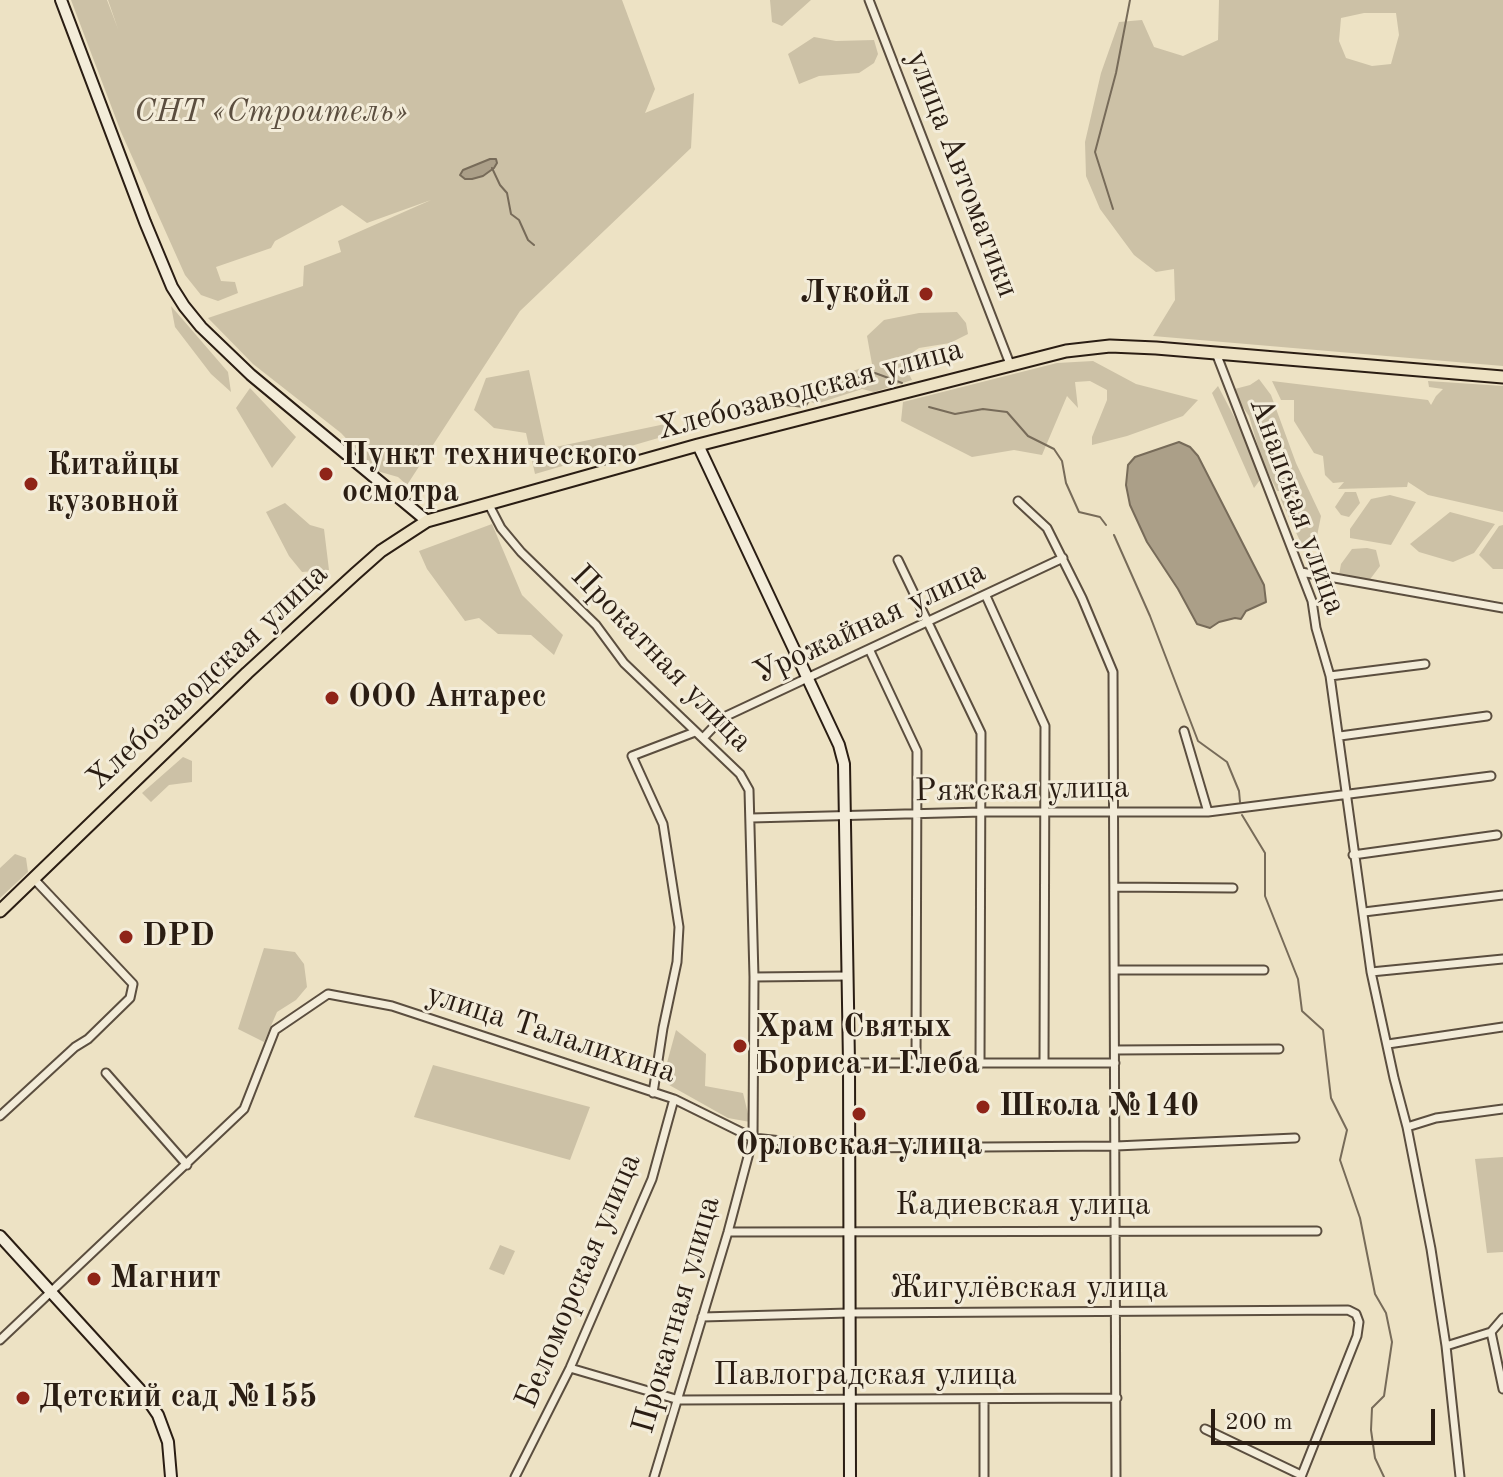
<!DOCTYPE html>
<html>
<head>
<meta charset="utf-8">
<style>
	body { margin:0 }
	#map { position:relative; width:1503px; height:1477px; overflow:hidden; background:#ede2c4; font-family:"Old Standard TT",serif }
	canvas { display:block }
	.scale { position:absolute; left:1211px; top:1409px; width:224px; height:36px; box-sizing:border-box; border:4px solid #2a1d13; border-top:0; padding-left:10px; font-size:24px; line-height:28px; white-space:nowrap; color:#2a1d13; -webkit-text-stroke:6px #f3ecd9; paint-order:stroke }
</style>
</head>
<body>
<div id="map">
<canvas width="1503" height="1477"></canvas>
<div class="scale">200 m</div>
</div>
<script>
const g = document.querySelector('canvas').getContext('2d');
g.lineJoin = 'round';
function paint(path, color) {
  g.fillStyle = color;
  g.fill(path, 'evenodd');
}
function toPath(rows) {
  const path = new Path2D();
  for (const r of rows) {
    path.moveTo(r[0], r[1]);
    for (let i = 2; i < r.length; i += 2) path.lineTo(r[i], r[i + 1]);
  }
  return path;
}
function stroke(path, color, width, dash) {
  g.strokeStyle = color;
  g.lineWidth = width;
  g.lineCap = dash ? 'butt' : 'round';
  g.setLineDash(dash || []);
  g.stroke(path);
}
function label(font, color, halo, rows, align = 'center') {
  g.font = font + ' "Old Standard TT",serif';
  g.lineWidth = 6;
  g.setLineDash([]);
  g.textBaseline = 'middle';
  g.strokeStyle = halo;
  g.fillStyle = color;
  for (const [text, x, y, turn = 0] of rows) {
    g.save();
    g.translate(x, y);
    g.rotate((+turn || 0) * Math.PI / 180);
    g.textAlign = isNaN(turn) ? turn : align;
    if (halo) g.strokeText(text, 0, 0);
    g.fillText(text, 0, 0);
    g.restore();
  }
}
paint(toPath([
	[71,0,107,0,118,29,108,0,622,0,655,89,645,113,694,93,691,148,520,311,407,485,398,477,377,471,341,433,253,364,208,318,303,286,304,266,341,252,338,241,431,200,367,223,342,205,275,241,271,248,216,267,221,281,235,282,238,293,218,301,201,295,185,275,121,132],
	[770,0,811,0,782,26,772,22],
	[1219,0,1503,0,1503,366,1153,336,1175,300,1174,269,1156,272,1134,255,1100,209,1086,176,1085,142,1101,73,1119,22,1142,20,1154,47,1183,56,1218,40],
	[1364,13,1396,13,1399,35,1391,64,1372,66,1346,58,1339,41,1341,18],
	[814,37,836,41,874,40,878,54,874,63,859,73,819,76,799,84,788,54],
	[171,306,228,372,231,392,211,374,175,327],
	[957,312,966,323,968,334,950,343,919,348,902,360,912,380,874,392,862,389,816,404,801,398,804,389,872,364,867,336,884,320,919,313],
	[1093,361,1136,384,1198,400,1183,416,1127,436,1092,445,1092,437,1107,400,1107,390,1090,381,1075,382,1078,408,1067,396,1042,455,1014,450,972,457,901,421,903,402,1057,363],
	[529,370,546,449,670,423,672,434,535,474,526,433,494,428,474,410,486,378],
	[1259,379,1271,395,1296,463,1321,516,1316,541,1307,556,1281,500,1282,491,1277,491,1262,460,1249,416,1231,390,1250,385],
	[1272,381,1428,400,1431,405,1436,396,1443,389,1429,387,1428,381,1503,386,1503,512,1428,495,1408,482,1407,487,1338,489,1344,482,1333,483,1325,475,1323,456,1314,453,1294,421,1294,400,1281,400],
	[1218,386,1240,428,1260,480,1254,488,1212,393],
	[250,388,296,437,272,468,236,408],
	[1345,492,1356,492,1360,503,1349,517,1341,515,1335,507],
	[1390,495,1416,502,1391,545,1350,538,1350,529,1371,499],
	[285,503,310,525,324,529,329,570,302,572,289,556,266,512],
	[1450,512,1495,524,1474,553,1453,562,1419,552,1410,544],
	[492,524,522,595,563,635,554,655,531,635,498,634,479,618,465,621,427,569,419,551],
	[1503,525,1503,569,1493,569,1479,555,1499,526],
	[1367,548,1376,550,1380,566,1368,582,1339,575,1341,564,1352,549],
	[183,757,192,761,192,782,169,785,151,802,142,793],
	[15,854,26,858,28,872,0,898,0,868],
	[264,948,295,952,304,964,307,987,296,1000,277,1012,264,1042,238,1029],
	[676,1030,706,1054,705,1086,743,1093,750,1122,728,1118,662,1081],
	[433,1065,590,1107,570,1160,414,1117],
	[1503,1157,1503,1252,1487,1253,1475,1159],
	[500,1245,515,1251,504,1275,489,1269]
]), '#ccc1a6');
const water = toPath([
	[490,159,496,159,497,163,494,168,483,176,472,179,465,179,460,175,463,170,490,159],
	[1179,442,1190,447,1198,456,1264,585,1266,602,1246,611,1241,619,1235,618,1219,622,1210,628,1197,624,1178,589,1147,542,1130,505,1126,485,1128,465,1135,457,1179,442]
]);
paint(water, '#ab9f88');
stroke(water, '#776b59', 2);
stroke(toPath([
	[492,168,500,185,507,193,511,214,519,220,528,240,534,245],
	[1113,209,1095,152,1116,73,1130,0],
	[786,405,805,407,811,398,849,384,863,374,875,373,902,383],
	[929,407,955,414,983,409,1007,412,1028,436,1054,449,1062,461,1066,483,1079,512,1100,517,1106,525],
	[1114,535,1150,616,1198,741,1227,762,1239,791,1240,802],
	[1242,815,1265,853,1265,896,1298,979,1302,1011,1323,1030,1331,1098,1347,1130,1340,1160,1360,1218,1375,1294,1386,1313,1392,1342,1384,1396,1372,1408,1371,1430,1375,1458,1384,1477]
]), '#776b59', 2);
const street = toPath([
	[869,0,1010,364],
	[1216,353,1312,601,1316,628,1330,676,1371,972,1394,1078,1407,1127,1431,1249,1446,1346,1460,1477],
	[1018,501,1047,528,1082,598,1113,672,1116,1477],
	[488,503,501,528,521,552,596,625,624,663,740,774,749,790,754,977,753,1138,728,1232,654,1477],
	[898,560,981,733,980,1064],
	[1301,572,1503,608],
	[986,596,1045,726,1044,1063],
	[870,651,917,751,916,1064],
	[1330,676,1425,664],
	[1340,736,1487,716],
	[703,738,722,718,1063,558],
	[1208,812,1491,776],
	[751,818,982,812,1208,812,1184,731],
	[1353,855,1497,835],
	[1115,887,1233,888],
	[1364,912,1503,895],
	[1115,970,1264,970],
	[1371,972,1503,959],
	[754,977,847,976],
	[1388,1044,1503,1027],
	[1115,1050,1279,1049],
	[849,1063,1115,1063],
	[106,1073,187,1165],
	[653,1093,663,1028,677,962,679,927,663,824,632,756,695,732],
	[0,1116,75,1047,88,1039,130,998,133,984,34,879],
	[1407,1127,1436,1118,1503,1109],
	[728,1232,1317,1231],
	[702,1317,849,1313,1348,1310,1356,1314,1359,1322,1357,1336,1301,1477],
	[1491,1332,1503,1389],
	[0,1340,244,1109,275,1030,328,994,392,1006,674,1099,753,1138,849,1148,1116,1146,1295,1138],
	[1446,1346,1491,1332,1503,1318],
	[570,1368,679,1400,1117,1398],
	[1205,1429,1301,1475],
	[515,1477,570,1368,652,1179,674,1099],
	[984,1477,984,1401]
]);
const secondary = toPath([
	[61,0,145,222,172,287,184,306,201,327,251,375,427,521],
	[698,445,839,745,844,764,849,1063,850,1477],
	[0,1236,143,1393,158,1415,168,1442,171,1477]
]);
const primary = toPath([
	[0,911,247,673,355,574,381,551,427,521,698,445,1066,351,1110,346,1156,348,1503,377]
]);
stroke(street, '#5b4e3f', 11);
stroke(secondary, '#2a1d13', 14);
stroke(primary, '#2a1d13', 15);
stroke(street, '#f3ecd9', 7);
stroke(secondary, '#f3ecd9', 10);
stroke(primary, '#ede2c4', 11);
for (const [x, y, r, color] of [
	[926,294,8,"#8f2418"],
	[326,474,8,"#8f2418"],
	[31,484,8,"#8f2418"],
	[332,698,8,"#8f2418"],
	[126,937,8,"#8f2418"],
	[740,1046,8,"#8f2418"],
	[983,1107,8,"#8f2418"],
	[859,1114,8,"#8f2418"],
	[94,1279,8,"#8f2418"],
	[23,1398,8,"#8f2418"]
]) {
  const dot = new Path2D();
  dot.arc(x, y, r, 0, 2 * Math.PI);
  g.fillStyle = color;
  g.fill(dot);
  stroke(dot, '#f3ecd9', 3);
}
label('italic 32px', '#5b4e3f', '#f3ecd9', [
	["СНТ «Строитель»",271,113]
]);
label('32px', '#2a1d13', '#f3ecd9', [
	["улица Автоматики",962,174,69],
	["Хлебозаводская улица",810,390,-15],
	["Анапская улица",1297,506,70],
	["Урожайная улица",870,623,-25],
	["Прокатная улица",661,659,46],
	["Хлебозаводская улица",208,677,-43],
	["Ряжская улица",1022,790,-1],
	["улица Талалихина",551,1034,18],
	["Кадиевская улица",1023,1206],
	["Беломорская улица",579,1281,-67],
	["Жигулёвская улица",1029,1289],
	["Прокатная улица",677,1315,-74],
	["Павлоградская улица",865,1376]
]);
label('bold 32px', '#2a1d13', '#f3ecd9', [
	["Лукойл",910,294,"right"],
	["Пункт технического",342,456],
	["осмотра",342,493],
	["Китайцы",47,466],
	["кузовной",47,503],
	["ООО Антарес",348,698],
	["DPD",142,937],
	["Храм Святых",756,1028],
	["Бориса и Глеба",756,1065],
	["Школа №140",999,1107],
	["Орловская улица",859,1146,"center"],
	["Магнит",110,1279],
	["Детский сад №155",39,1398]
], 'left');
</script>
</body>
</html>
